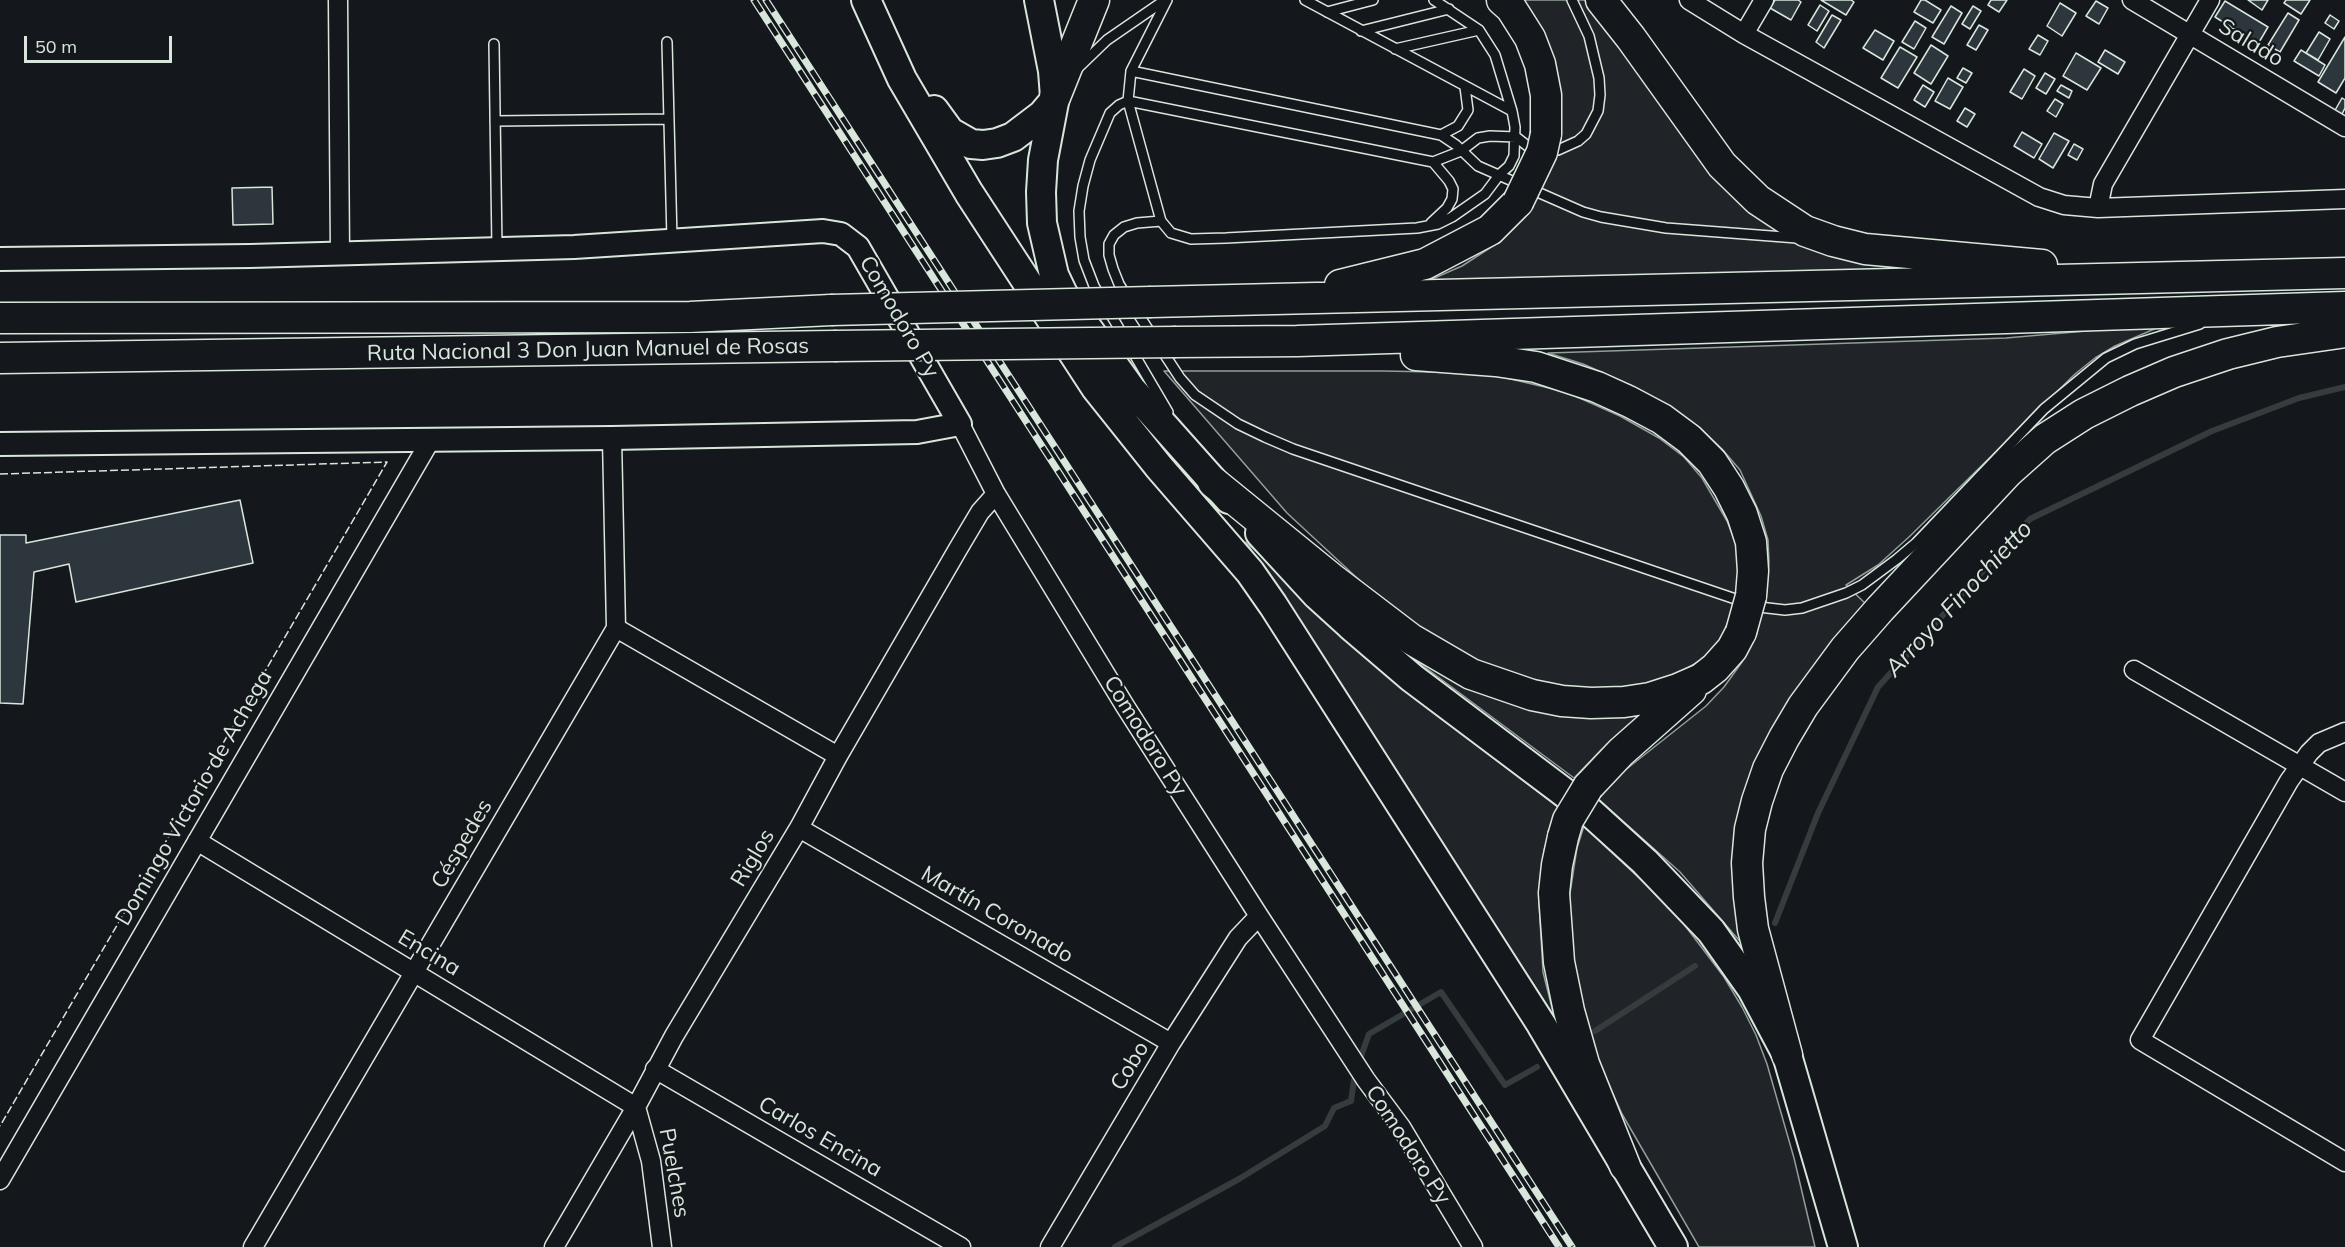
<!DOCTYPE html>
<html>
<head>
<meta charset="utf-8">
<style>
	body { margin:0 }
	#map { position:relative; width:2345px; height:1247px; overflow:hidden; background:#14181c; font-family:Mulish,sans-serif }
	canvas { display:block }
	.scale { position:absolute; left:24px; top:36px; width:148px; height:27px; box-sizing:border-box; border:3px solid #d8e6dc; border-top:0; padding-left:8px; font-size:18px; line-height:21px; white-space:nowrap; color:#d8e6dc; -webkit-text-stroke:4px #14181c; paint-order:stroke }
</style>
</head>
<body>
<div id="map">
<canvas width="2345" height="1247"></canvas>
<div class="scale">50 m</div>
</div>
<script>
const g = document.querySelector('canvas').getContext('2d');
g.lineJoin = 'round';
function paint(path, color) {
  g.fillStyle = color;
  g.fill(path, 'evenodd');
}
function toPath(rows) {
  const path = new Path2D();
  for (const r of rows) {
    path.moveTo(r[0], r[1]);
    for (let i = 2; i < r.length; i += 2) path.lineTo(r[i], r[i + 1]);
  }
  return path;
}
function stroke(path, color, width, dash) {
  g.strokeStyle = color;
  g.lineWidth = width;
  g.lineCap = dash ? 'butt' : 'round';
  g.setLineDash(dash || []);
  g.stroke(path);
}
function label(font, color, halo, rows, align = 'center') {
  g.font = font + ' Mulish,sans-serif';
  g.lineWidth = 4.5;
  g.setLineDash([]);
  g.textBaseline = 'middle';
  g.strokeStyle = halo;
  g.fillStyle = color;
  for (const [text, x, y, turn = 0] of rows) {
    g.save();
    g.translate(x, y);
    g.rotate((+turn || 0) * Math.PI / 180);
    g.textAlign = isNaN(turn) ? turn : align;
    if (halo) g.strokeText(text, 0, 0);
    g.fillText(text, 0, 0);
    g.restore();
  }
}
const green = toPath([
	[1513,0,1591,0,1736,197,1971,269,1407,290,1462,266,1499,242,1555,134,1513,0],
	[2166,324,2115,346,2095,358,2075,374,1909,537,1878,565,1846,585,1867,605,1764,753,1744,946,1680,872,1598,799,1624,771,1706,706,1724,687,1742,662,1755,636,1766,599,1769,562,1768,540,1761,516,1740,470,1722,449,1701,429,1677,412,1633,386,1583,364,1548,353,2006,338,2166,324],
	[1164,371,1383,371,1485,373,1566,392,1620,416,1659,438,1684,457,1702,478,1727,521,1737,546,1739,594,1728,629,1718,645,1705,658,1675,675,1645,685,1593,689,1539,684,1480,664,1434,638,1387,606,1342,564,1287,513,1164,371],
	[1246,542,1411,694,1559,808,1544,850,1539,902,1543,972,1554,1016,1246,542],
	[1383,636,1584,716,1640,715,1602,749,1574,778,1383,636],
	[1584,826,1674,911,1724,977,1742,1007,1756,1035,1767,1064,1794,1158,1815,1247,1699,1247,1622,1114,1600,1065,1583,1015,1574,971,1569,900,1577,848,1584,826]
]);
paint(green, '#202428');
stroke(green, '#939e99', 1.5);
stroke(toPath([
	[1775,923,1818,813,1878,687,2030,519,2212,431,2299,398,2345,387],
	[1595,1031,1695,966],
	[1360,1059,1369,1034,1441,992,1505,1085,1537,1067],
	[1115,1247,1239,1179,1325,1126,1334,1108,1351,1101,1354,1080]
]), '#363b3e', 6);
const building = toPath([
	[1775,0,1798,0,1801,2,1791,20,1770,8,1775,0],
	[1821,0,1851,0,1854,2,1846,15,1821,0],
	[1921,0,1925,0,1941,10,1933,23,1914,12,1921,0],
	[1991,0,2007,0,1999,12,1988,5,1991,0],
	[2248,0,2268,0,2262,10,2248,0],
	[2286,0,2310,0,2301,14,2284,3,2286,0],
	[2096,1,2108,8,2099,24,2086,16,2096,1],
	[2225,1,2268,27,2258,44,2215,17,2225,1],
	[2060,3,2076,13,2062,36,2047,26,2060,3],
	[1820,5,1829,11,1817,31,1808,25,1820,5],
	[1951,6,1962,13,1944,44,1932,37,1951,6],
	[1973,6,1981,11,1970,29,1962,24,1973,6],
	[2288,13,2299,20,2280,52,2268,45,2288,13],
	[1832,15,1841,20,1824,48,1816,42,1832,15],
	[2330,15,2339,21,2334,29,2325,23,2330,15],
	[1915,21,1926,28,1914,49,1902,42,1915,21],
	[1979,25,1988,30,1976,50,1967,45,1979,25],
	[1875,30,1894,41,1883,60,1863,48,1875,30],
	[2319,32,2330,39,2318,60,2306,53,2319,32],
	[2038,35,2048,41,2040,55,2029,49,2038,35],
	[2345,37,2345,78,2336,93,2318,82,2345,37],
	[1931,45,1948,56,1931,84,1914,73,1931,45],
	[1900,47,1917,57,1898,88,1881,78,1900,47],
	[2105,50,2125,62,2118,74,2098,62,2105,50],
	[2301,50,2325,65,2319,76,2294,61,2301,50],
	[2076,53,2101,68,2087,90,2063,76,2076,53],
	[1963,68,1972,73,1966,83,1957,78,1963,68],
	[2024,69,2035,76,2022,99,2010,92,2024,69],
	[2045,73,2055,79,2046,94,2036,88,2045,73],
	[1948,78,1963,87,1950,109,1935,101,1948,78],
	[1923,85,1934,92,1925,107,1914,100,1923,85],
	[2061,85,2072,91,2069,98,2057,91,2061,85],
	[2342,98,2345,100,2345,108,2341,116,2334,112,2342,98],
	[2055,99,2063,104,2056,117,2047,111,2055,99],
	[1965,108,1975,114,1967,127,1957,121,1965,108],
	[2022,132,2042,144,2034,158,2014,146,2022,132],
	[2054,133,2069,141,2053,168,2039,159,2054,133],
	[2074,144,2083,149,2077,160,2068,155,2074,144],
	[272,187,273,224,233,225,232,188,272,187],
	[240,500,253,563,76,602,69,564,34,572,23,704,0,703,0,535,26,535,26,543,240,500]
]);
paint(building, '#2c363c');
stroke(building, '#d8e6dc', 1.5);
const service = toPath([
	[1167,0,1131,71,1128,101,1161,221,1171,233,1191,239,1226,238,1417,228,1438,224,1452,217,1485,194,1500,174,1509,166,1514,156,1515,127,1512,111,1305,0],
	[1434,0,1479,30,1495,55,1512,111],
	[1327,12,1373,0],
	[1361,31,1449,9],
	[667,42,672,239],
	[494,44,497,248],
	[1395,49,1479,30],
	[1079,67,1107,40,1165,0],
	[1131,71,1441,135,1456,145,1478,166,1583,212,1601,217,1666,228,1797,238],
	[495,121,668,119],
	[1441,135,1458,126,1468,110,1465,87],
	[1431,223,1447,208,1452,199,1453,189,1449,181,1433,162],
	[1127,297,1119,284,1113,269,1109,255,1109,244,1114,235,1124,227,1137,223,1161,221],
	[1135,309,1153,337],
	[1124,337,1094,286,1084,260,1080,237,1079,211,1083,186,1090,160,1110,113,1119,105,1128,101,1433,162,1461,151,1478,138,1490,136,1516,137,1530,148,1558,150,1578,141,1586,134,1598,111,1600,95,1599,78,1589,36,1572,0],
	[1131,349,1168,412],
	[1161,349,1180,378,1195,395,1238,424,1265,437,1293,449,1759,607,1785,610,1802,608,1846,593,1862,585,1897,559,1916,543,2044,409,2106,358,2135,344,2200,324]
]);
const minor = toPath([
	[338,0,340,253],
	[1689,0,1744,34,2039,197,2064,205,2098,208,2345,199],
	[2132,0,2345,127],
	[1744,34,1764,0],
	[2098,208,2103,184,2210,0],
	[960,424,996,494,1125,706,1259,916,1366,1080,1401,1127,1473,1247],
	[616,628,838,756],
	[2134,670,2345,792],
	[2345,732,2319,743,2309,753,2289,781,2140,1040,2345,1162],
	[799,828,1171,1043],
	[197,841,636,1107],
	[655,1069,961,1247],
	[636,1107,651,1161,662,1247],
	[0,1180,430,441],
	[253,1247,616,628,612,438],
	[554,1247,636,1107,674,1036,799,828,838,756,958,549,980,512,996,494],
	[1050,1247,1171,1043,1238,938,1259,916]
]);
const tertiary = toPath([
	[0,259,250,256,574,247,823,231,841,234,858,247,960,424,917,432,612,438,0,444]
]);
const primary = toPath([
	[866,0,902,79,969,193,1096,388,1159,467,1250,572,1273,605,1541,1024,1673,1247],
	[1039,0,1053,71,1055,97,1043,160,1041,192,1042,223,1054,275,1063,294,1131,389,1229,499],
	[934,110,950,132,971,144,983,145,997,143,1013,137,1042,115,1053,102],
	[1260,533,1317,595,1350,625,1412,678,1590,812,1645,862,1711,931,1752,989,1787,1055,1843,1247]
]);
const trunk = toPath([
	[1502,0,1511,8,1530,38,1540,64,1546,95,1546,134],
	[1601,0,1631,38,1722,165,1758,200,1805,231,1833,241,1865,249,2042,265],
	[1055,97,1094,0],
	[1340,285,1425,264,1490,230,1518,202],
	[1151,302,2345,273],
	[0,318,690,317,831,310],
	[1176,342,1297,341,2345,307],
	[1416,355,1496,361,1536,367,1597,387,1630,402,1662,419,1689,439,1712,462,1729,488,1742,514,1751,542,1753,571,1751,596],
	[0,358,834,346],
	[1213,482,1331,578,1411,639,1471,674,1532,695,1562,701,1591,703,1624,702,1650,698,1678,689,1701,679,1715,668,1732,649,1741,632],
	[1588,787,1621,752,1691,690],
	[1563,837,1557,865,1554,893,1559,962,1569,1011,1584,1064,1625,1166],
	[1787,1055,1753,929,1749,897,1747,863,1750,829,1757,801,1768,769,1784,738,1803,706,1845,649,1880,609,2008,472,2045,439,2084,414,2130,391,2174,372,2228,354,2277,342,2345,332]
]);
stroke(service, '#d8e6dc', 12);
stroke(minor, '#d8e6dc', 21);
stroke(tertiary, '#d8e6dc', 26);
stroke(primary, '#d8e6dc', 32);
stroke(trunk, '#d8e6dc', 33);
stroke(service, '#14181c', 9);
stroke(minor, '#14181c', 18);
stroke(tertiary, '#14181c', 22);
stroke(primary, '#14181c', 28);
stroke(trunk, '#14181c', 30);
const rail = toPath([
	[754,0,1559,1247],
	[766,0,1572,1247]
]);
stroke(rail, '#d8e6dc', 7);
stroke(rail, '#14181c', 4.5, [14]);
const trunkBridge = toPath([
	[1518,202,1542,152,1546,134],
	[831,310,1151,302],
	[834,346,1176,342],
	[1741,632,1751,596],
	[1563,837,1568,820,1588,787]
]);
stroke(trunkBridge, '#d8e6dc', 33, []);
stroke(trunkBridge, '#14181c', 30);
stroke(toPath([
	[0,474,387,462,0,1126]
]), '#d8e6dc', 1.5, [8, 3]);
label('22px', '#d8e6dc', '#14181c', [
	["Salado",2251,43,31],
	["Comodoro Py",899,317,60],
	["Ruta Nacional 3 Don Juan Manuel de Rosas",588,350,-1],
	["Comodoro Py",1145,736,58],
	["Domingo Victorio de Achega",194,798,-60],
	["Céspedes",462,844,-60],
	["Riglos",753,858,-59],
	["Martín Coronado",997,915,30],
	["Encina",429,953,31],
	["Cobo",1130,1066,-59],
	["Carlos Encina",820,1137,30],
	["Comodoro Py",1408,1145,57],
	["Puelches",674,1173,80]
]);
label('italic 24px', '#d8e6dc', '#14181c', [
	["Arroyo Finochietto",1959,599,-47]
]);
</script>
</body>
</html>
